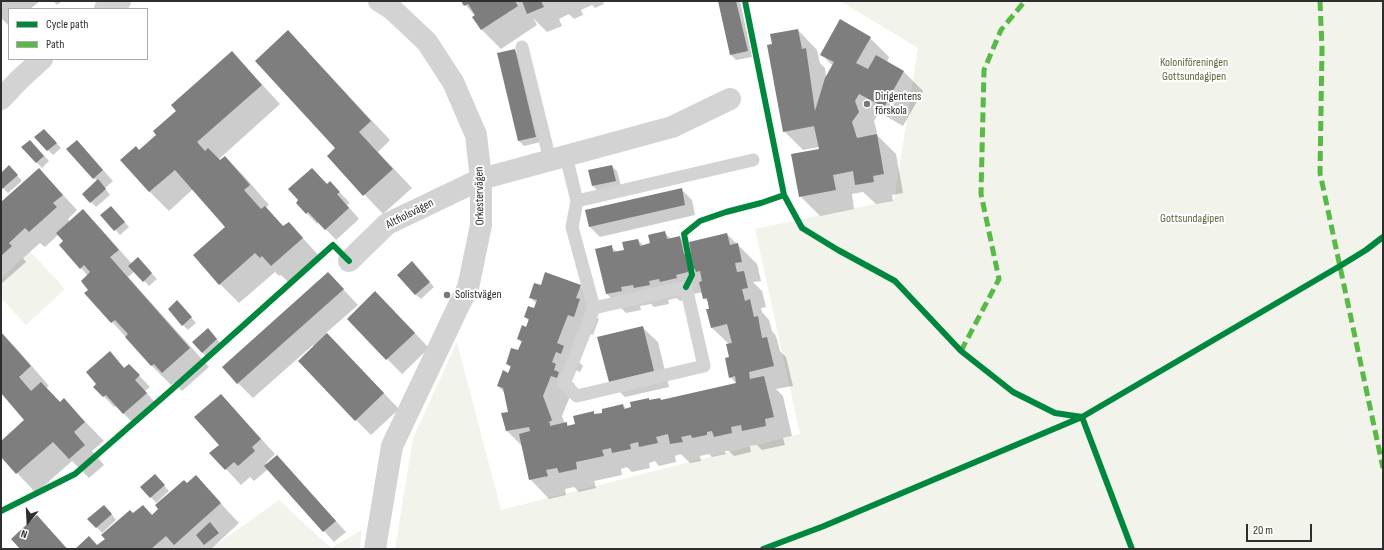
<!DOCTYPE html>
<html>
<head>
<meta charset="utf-8">
<style>
	body { margin:0 }
	#map { position:relative; width:1384px; height:550px; overflow:hidden; background:#fff; font-family:"Sofia Sans Condensed",sans-serif }
	canvas { display:block }
	.frame { position:absolute; inset:0; border:2px solid #2e2e2e; pointer-events:none }
	.legend { position:absolute; left:8px; top:8px; width:140px; height:52px; box-sizing:border-box; background:#fff; border:1px solid #ababab; margin:0; padding:5px 7px; list-style:none; font-size:12px; color:#2e2e2e }
	.legend li { display:flex; align-items:center; gap:8px; height:20px }
	.legend b { width:20px; border:1px solid #ababab }
	.north { position:absolute; left:8px; top:502px; width:40px; height:40px; -webkit-text-stroke:3px #fff; paint-order:stroke; rotate:198deg; font-size:11px; font-weight:700; line-height:16px; text-align:center; color:#2e2e2e }
	.north::after { content:''; display:block; margin:auto; width:14px; height:18px; background:#2e2e2e; clip-path:polygon(50% 0,100% 100%,50% 72%,0 100%) }
	.scale { position:absolute; left:1246px; top:524px; width:66px; height:18px; box-sizing:border-box; border:2px solid #2e2e2e; border-top:0; padding-left:5px; font-size:12px; line-height:14px; white-space:nowrap; color:#2e2e2e; -webkit-text-stroke:3px #fff; paint-order:stroke }
</style>
</head>
<body>
<div id="map">
<canvas width="1384" height="550"></canvas>
<div class="frame"></div>
<ul class="legend">
<li><b style="height:5px;background:#00873e"></b>Cycle path</li>
<li><b style="height:5px;background:#58b947"></b>Path</li>
</ul>
<div class="north">N</div>
<div class="scale">20 m</div>
</div>
<script>
const g = document.querySelector('canvas').getContext('2d');
g.lineJoin = 'round';
function paint(path, color) {
  g.fillStyle = color;
  g.fill(path, 'evenodd');
}
function toPath(rows) {
  const path = new Path2D();
  for (const r of rows) {
    path.moveTo(r[0], r[1]);
    for (let i = 2; i < r.length; i += 2) path.lineTo(r[i], r[i + 1]);
  }
  return path;
}
function stroke(path, color, width, dash) {
  g.strokeStyle = color;
  g.lineWidth = width;
  g.lineCap = dash ? 'butt' : 'round';
  g.setLineDash(dash || []);
  g.stroke(path);
}
function label(font, color, halo, rows, align = 'center') {
  g.font = font + ' "Sofia Sans Condensed",sans-serif';
  g.lineWidth = 4;
  g.setLineDash([]);
  g.textBaseline = 'middle';
  g.strokeStyle = halo;
  g.fillStyle = color;
  for (const [text, x, y, turn = 0] of rows) {
    g.save();
    g.translate(x, y);
    g.rotate((+turn || 0) * Math.PI / 180);
    g.textAlign = isNaN(turn) ? turn : align;
    if (halo) g.strokeText(text, 0, 0);
    g.fillText(text, 0, 0);
    g.restore();
  }
}
paint(toPath([
	[840,1,1383,1,1383,549,395,549,413,438,457,342,501,510,800,434,755,229,894,200,918,48],
	[30,251,65,289,26,325,1,298,1,278],
	[279,500,331,548,362,530,360,549,210,549]
]), '#f2f4eb');
paint(toPath([
	[1,1,40,1,30,9,9,9,9,26,1,18],
	[53,1,62,1,57,5],
	[462,1,603,1,604,4,595,8,592,5,581,10,583,15,574,19,569,14,559,19,562,26,547,32,533,18,537,25,501,49,482,30,474,17,475,16],
	[719,1,740,1,752,57,736,60,731,55],
	[798,30,817,50,820,63,825,68,826,77,833,66,821,54,870,38,889,57,887,62,904,72,923,91,903,126,879,112,874,121,877,132,876,134,896,154,903,193,892,195,893,201,876,204,863,192,852,194,854,209,820,216,800,196,820,150,819,147,803,150,784,131,773,45],
	[288,31,390,140,378,152,412,188,383,214,328,156,337,148],
	[514,50,520,55,541,142,524,146,519,141,498,54],
	[232,52,280,104,219,159,221,161,225,157,244,176,269,205,265,208,284,227,289,223,321,258,291,285,281,275,279,276,275,272,239,303,220,284,227,227,193,189,169,211,150,192,122,160,139,151,157,135,177,111],
	[49,135,61,148,53,155,48,150],
	[35,146,49,161,42,168,36,162],
	[87,152,113,181,105,188,110,195,96,207,91,202,97,181,94,178],
	[612,166,617,171,621,186,598,191,593,186],
	[39,169,77,210,68,219,70,222,83,210,102,230,132,264,143,264,157,279,149,286,135,271,128,277,209,367,182,391,174,383,171,385,152,366,86,293,89,290,88,276,81,268,64,241,58,235,45,247,40,243,23,258,26,262,1,284,1,203],
	[14,172,22,181,8,193,1,186,1,174],
	[330,182,350,203,347,205,359,219,336,240,319,222,317,224,297,203],
	[681,189,692,200,695,215,600,237,589,226],
	[116,212,129,227,120,235,102,215],
	[664,232,671,239,679,237,691,249,727,234,757,264,761,281,753,282,762,291,766,307,761,308,762,312,769,320,772,331,776,336,780,351,786,357,793,386,776,389,783,396,792,436,783,438,785,445,762,450,757,445,750,446,751,452,734,456,729,451,725,451,726,454,712,457,709,454,700,456,701,461,690,463,681,454,675,456,676,462,659,466,655,461,649,463,650,468,632,472,627,467,621,469,622,475,594,481,596,488,579,492,574,487,565,489,566,495,549,499,530,479,523,447,507,431,510,413,505,393,498,386,509,374,511,368,507,364,519,351,522,343,518,339,527,328,529,321,525,317,534,309,536,303,530,297,541,286,580,286,599,305,595,316,599,319,593,335,587,333,577,360,583,366,580,372,575,370,571,381,575,384,562,416,565,424,567,424,570,427,576,425,593,412,596,415,604,414,623,405,626,409,632,408,649,399,651,401,660,399,662,401,737,384,730,377,729,344,711,327,709,303,704,298,703,292,694,294,695,297,680,301,677,298,668,300,669,304,654,307,651,304,640,306,641,310,626,313,607,294,597,250,611,247,617,252,625,250,638,240,644,246,651,244],
	[417,268,434,287,421,299,415,294],
	[328,273,358,305,326,333,399,409,371,435,356,420,313,345,253,398,238,383],
	[182,307,196,323,188,330,183,325],
	[391,308,429,348,402,374,348,319],
	[642,327,658,342,669,387,625,397,610,382],
	[1,333,17,349,49,386,46,388,61,403,64,400,104,441,92,451,104,465,89,478,72,461,36,493,1,456,1,442,26,420,1,389],
	[213,335,222,345,207,358,202,352],
	[120,363,125,369,129,365,150,387,145,391,156,404,134,424,116,406,114,407,95,387],
	[221,395,275,454,266,463,268,465,277,456,346,532,334,542,268,469,254,481,250,477,241,485,211,453,220,445],
	[196,477,239,523,211,549,76,549,98,546,133,515,152,515],
	[160,481,169,491,156,503,142,487],
	[109,511,116,520,102,533,89,519],
	[37,517,56,536,68,549,21,549]
]), '#0003');
paint(toPath([
	[461,1,515,1,518,6,481,30,472,17,475,15,468,4,464,6],
	[522,1,541,1,544,7,527,14],
	[718,1,736,1,748,51,730,55],
	[840,19,871,37,856,63,868,69,876,55,904,71,884,107,859,94,855,101,859,112,852,122,857,138,877,134,884,174,873,176,874,182,855,185,853,171,833,175,836,190,799,197,791,154,819,149,814,126,783,132,767,45,772,44,770,34,798,29,802,49,806,48,815,111,825,78,834,62,820,55],
	[288,30,371,121,359,132,393,169,363,196,327,156,335,148,255,61],
	[515,49,536,137,518,141,497,53],
	[232,51,262,85,197,142,205,151,208,148,220,160,225,156,250,185,244,190,261,209,265,206,283,226,289,222,303,238,271,266,262,256,260,258,255,253,219,285,193,255,225,227,175,170,149,192,120,160,136,146,139,150,156,135,153,131,176,111,171,105],
	[44,129,57,143,47,151,34,137],
	[30,140,44,156,36,163,21,147],
	[77,140,103,170,93,179,66,149],
	[9,165,18,175,2,189,1,187,1,173],
	[612,165,616,181,592,186,588,170],
	[39,168,63,195,53,203,57,207,29,232,25,228,9,243,12,246,1,256,1,202],
	[312,168,327,184,330,181,340,192,337,194,349,208,325,230,308,212,306,214,296,203,298,200,288,189],
	[98,179,106,189,90,203,82,194],
	[682,188,685,205,589,227,585,210],
	[111,206,125,222,114,231,100,215],
	[83,209,119,250,110,257,190,348,162,373,154,364,151,366,125,337,128,334,115,320,111,323,84,293,88,290,81,281,90,272,84,265,80,269,59,245,63,241,56,233],
	[665,231,667,239,680,236,684,254,691,253,689,242,727,233,730,245,738,243,742,262,735,263,737,272,744,271,748,288,742,289,745,301,750,299,754,317,758,316,762,338,767,337,774,366,749,372,750,379,764,376,774,417,765,419,766,426,742,431,741,425,731,427,732,433,714,437,712,431,707,432,707,435,692,438,691,435,681,437,683,442,670,444,668,434,656,437,658,443,639,447,638,442,630,444,631,449,612,453,611,448,602,450,604,456,576,462,577,469,559,473,557,468,546,470,548,476,529,480,519,434,530,431,529,427,506,431,501,413,508,412,503,388,497,386,503,370,508,373,511,366,506,364,511,348,518,350,522,341,517,339,522,325,526,327,529,319,524,317,528,306,534,308,537,300,529,298,534,283,541,285,545,272,581,285,576,298,580,299,574,317,568,315,557,343,564,346,561,354,556,352,552,362,556,364,554,370,559,372,557,378,551,376,543,396,552,420,548,423,550,423,550,426,567,422,567,426,575,424,573,416,594,411,594,414,602,413,602,409,623,404,624,409,631,407,630,402,649,398,649,400,660,398,661,400,736,383,735,376,729,378,725,358,729,357,726,344,732,343,727,324,711,328,706,309,709,309,707,298,703,299,699,282,702,281,700,271,696,272,695,269,688,271,688,272,676,275,677,278,660,282,659,279,649,281,650,285,634,288,633,285,621,287,622,291,606,294,595,249,612,245,613,252,624,250,622,242,638,239,640,246,650,243,648,235],
	[138,257,152,273,143,282,128,266],
	[412,261,430,282,415,295,397,275],
	[328,272,344,289,237,384,222,367],
	[375,291,415,333,386,360,347,319],
	[177,300,192,317,182,326,168,309],
	[643,326,654,371,609,382,597,337],
	[208,328,217,339,202,353,192,342],
	[1,332,31,366,19,377,31,391,41,382,60,402,64,398,85,422,74,432,85,445,69,459,53,442,16,474,1,457,1,441,24,420,1,393],
	[327,333,384,393,355,421,298,361],
	[110,351,124,368,129,364,140,375,135,380,147,393,123,414,106,395,103,397,93,387,96,384,86,372],
	[221,394,261,439,252,447,255,451,238,466,234,462,225,470,209,453,219,445,194,417],
	[277,455,336,521,323,532,264,466],
	[155,474,165,485,150,498,140,487],
	[196,475,221,503,174,545,166,536,151,549,75,549,89,536,97,545,105,539,101,535,130,510,133,513,143,505,152,515,158,509,155,505,184,480,187,483],
	[104,505,112,514,96,528,87,519],
	[37,515,67,549,20,549,11,539],
	[210,522,219,533,204,545,196,535]
]), '#7e7e7e');
stroke(toPath([
	[522,47,550,160],
	[566,156,577,201,753,160],
	[577,201,572,227,594,308,564,384,577,396,704,366,686,287,594,308]
]), '#d3d3d3', 13);
stroke(toPath([
	[105,9,120,1],
	[1,99,19,80,42,59],
	[349,261,387,224,481,179,672,127,730,99],
	[375,549,392,446,460,303,468,288,481,225,481,179,476,135,453,82,427,42,392,9,379,1]
]), '#d3d3d3', 22);
stroke(toPath([
	[1320,1,1322,48,1320,173,1383,468],
	[961,351,999,279,981,194,984,70,1001,30,1025,1]
]), '#58b947', 5, [10, 5]);
stroke(toPath([
	[745,1,784,195,802,228,838,250,895,281,961,351,1013,392,1055,413,1082,417],
	[686,287,692,275,684,234,700,221,726,212,761,203,784,195],
	[1082,417,1132,549],
	[1,511,75,474,169,392,333,245,349,261],
	[763,549,824,526,1082,417,1340,266,1366,250,1383,237]
]), '#00873e', 6);
for (const [x, y, r, color] of [
	[867,104,4,"#777"],
	[447,295,4,"#777"]
]) {
  const dot = new Path2D();
  dot.arc(x, y, r, 0, 2 * Math.PI);
  g.fillStyle = color;
  g.fill(dot);
  stroke(dot, '#fff', 1.5);
}
label('12px', '#5c693b', '#fff', [
	["Koloniföreningen",1194,63],
	["Gottsundagipen",1194,77],
	["Gottsundagipen",1192,219]
]);
label('12px', '#2e2e2e', '#fff', [
	["Dirigentens",875,97],
	["förskola",875,111],
	["Solistvägen",455,295]
], 'left');
label('12px', '#2e2e2e', '#fff', [
	["Orkestervägen",480,196,-91],
	["Altfiolsvägen",410,214,-27]
]);
</script>
</body>
</html>
